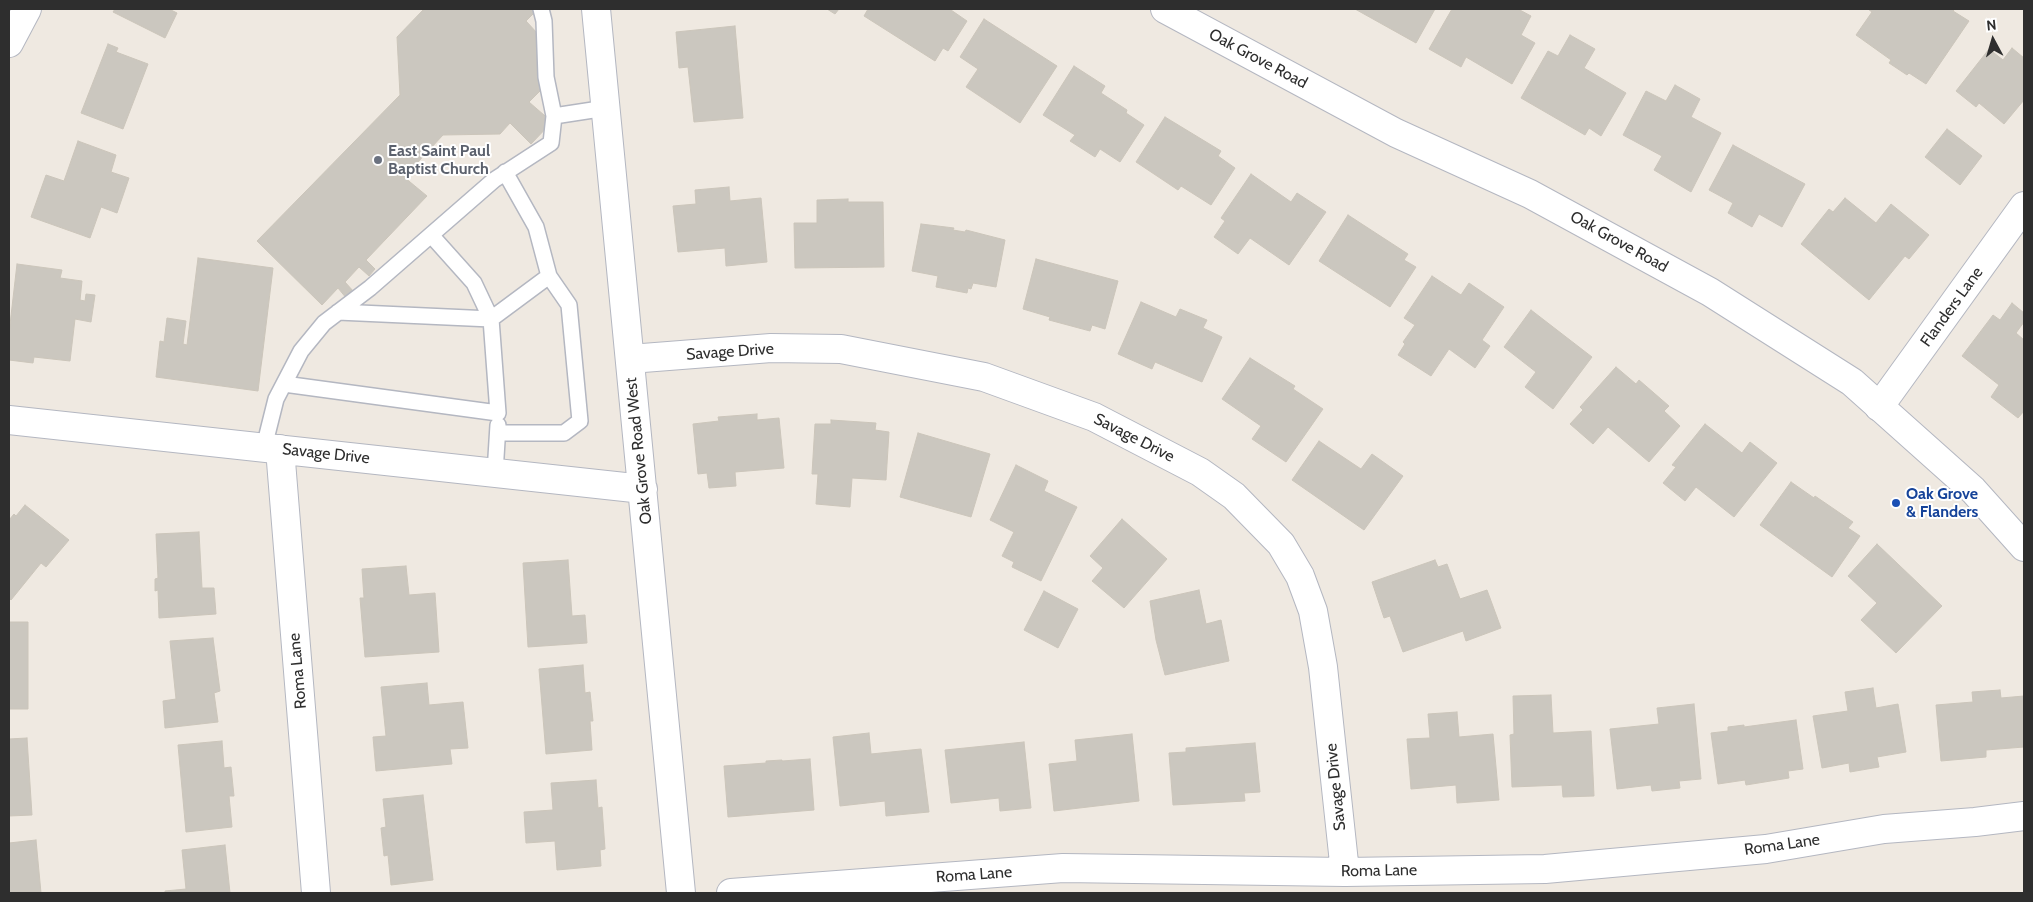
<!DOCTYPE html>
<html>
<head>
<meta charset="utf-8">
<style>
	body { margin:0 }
	#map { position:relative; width:2033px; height:902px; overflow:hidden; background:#efe9e1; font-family:Cabin,sans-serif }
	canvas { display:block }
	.frame { position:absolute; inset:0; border:10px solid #2e2e2e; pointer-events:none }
	.north { position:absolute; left:1968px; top:15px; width:50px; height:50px; -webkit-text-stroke:4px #fff; paint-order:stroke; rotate:354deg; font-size:14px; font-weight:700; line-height:20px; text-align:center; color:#2e2e2e }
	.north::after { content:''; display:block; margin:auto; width:18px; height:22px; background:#2e2e2e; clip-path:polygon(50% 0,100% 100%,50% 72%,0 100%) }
</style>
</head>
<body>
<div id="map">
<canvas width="2033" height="902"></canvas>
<div class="frame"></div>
<div class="north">N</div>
</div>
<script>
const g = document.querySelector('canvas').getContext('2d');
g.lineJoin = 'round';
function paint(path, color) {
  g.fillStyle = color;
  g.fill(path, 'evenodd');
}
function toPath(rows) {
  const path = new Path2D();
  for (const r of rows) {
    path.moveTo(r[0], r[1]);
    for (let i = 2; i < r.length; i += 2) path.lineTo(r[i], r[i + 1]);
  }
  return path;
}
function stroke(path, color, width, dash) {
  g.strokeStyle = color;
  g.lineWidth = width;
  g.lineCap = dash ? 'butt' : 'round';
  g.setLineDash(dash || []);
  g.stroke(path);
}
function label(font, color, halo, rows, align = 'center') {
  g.font = font + ' Cabin,sans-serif';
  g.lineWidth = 4;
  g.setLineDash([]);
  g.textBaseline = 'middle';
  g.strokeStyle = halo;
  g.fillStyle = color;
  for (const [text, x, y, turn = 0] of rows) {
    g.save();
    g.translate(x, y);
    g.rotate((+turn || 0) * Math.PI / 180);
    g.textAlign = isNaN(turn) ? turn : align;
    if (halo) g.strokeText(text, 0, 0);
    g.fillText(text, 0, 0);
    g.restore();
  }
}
const building = toPath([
	[115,9,169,9,177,13,165,38,113,12,115,9],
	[424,9,536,9,537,10,526,21,538,34,540,91,529,102,552,122,531,144,510,123,500,134,443,135,404,177,427,196,366,260,375,269,369,276,359,267,345,282,354,292,347,299,338,288,322,305,257,241,400,95,397,37,424,9],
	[827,9,839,9,835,14,827,9],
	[868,9,952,9,951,10,967,21,948,51,943,48,935,61,864,16,868,9],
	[1355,9,1435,9,1416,43,1355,9],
	[1452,9,1518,9,1531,16,1521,35,1535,43,1512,84,1466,57,1461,67,1429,49,1452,9],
	[1868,9,1955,9,1953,11,1969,21,1926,84,1909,73,1907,75,1889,63,1891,60,1856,35,1872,12,1868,9],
	[984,19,1057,66,1020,123,966,87,978,69,960,57,984,19],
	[735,26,743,118,694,122,688,67,679,68,676,32,735,26],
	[1570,35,1595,49,1584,68,1626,93,1601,136,1589,128,1585,135,1521,98,1548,51,1558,56,1570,35],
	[108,44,118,48,116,52,148,64,123,129,81,113,108,44],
	[2012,48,2024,58,2024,100,2004,124,1979,103,1976,107,1956,91,1989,49,2003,60,2012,48],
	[1074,66,1105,86,1101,93,1127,110,1126,113,1144,125,1120,162,1100,149,1095,157,1070,141,1075,135,1043,115,1074,66],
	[1675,85,1700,99,1691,117,1721,133,1691,192,1654,170,1662,156,1623,135,1646,91,1666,101,1675,85],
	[1165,117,1221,151,1218,156,1235,168,1211,205,1181,186,1178,190,1136,162,1165,117],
	[1947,129,1982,156,1960,185,1925,157,1947,129],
	[78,141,116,155,111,172,129,178,117,213,101,207,90,238,31,217,46,175,64,181,78,141],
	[1733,145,1805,184,1782,227,1759,214,1752,227,1728,213,1733,203,1709,190,1733,145],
	[1251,174,1291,202,1297,193,1326,212,1289,265,1250,238,1238,254,1214,237,1225,221,1221,218,1251,174],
	[729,187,730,201,761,198,767,262,726,266,725,248,678,252,673,206,696,204,695,190,729,187],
	[1845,198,1876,223,1891,204,1929,235,1909,259,1905,256,1869,300,1801,244,1829,209,1833,212,1845,198],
	[848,199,848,202,883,202,884,267,795,268,794,223,817,223,817,200,848,199],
	[1348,215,1408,254,1404,260,1416,267,1390,307,1319,261,1348,215],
	[921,224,954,228,953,230,965,232,966,230,1005,240,996,287,973,283,971,289,968,288,967,293,936,287,938,276,912,271,921,224],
	[198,258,273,268,258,391,156,377,160,341,164,342,167,318,186,321,183,344,187,345,198,258],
	[1036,259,1118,281,1105,329,1092,325,1090,331,1049,320,1050,317,1023,309,1036,259],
	[17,264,62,270,60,278,82,281,80,300,85,301,86,294,95,295,91,322,75,319,70,361,34,357,33,363,9,360,9,333,17,264],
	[1432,276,1461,295,1469,283,1504,307,1482,340,1490,346,1475,368,1449,349,1431,376,1398,355,1405,344,1403,342,1415,325,1404,318,1432,276],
	[1141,302,1176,317,1180,309,1207,320,1203,328,1222,337,1202,382,1155,362,1152,369,1118,354,1141,302],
	[2012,303,2024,313,2024,322,2016,333,2024,340,2024,411,2018,418,1991,397,1999,385,1962,356,1993,315,2000,320,2012,303],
	[1531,310,1592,357,1553,409,1525,387,1536,372,1504,347,1531,310],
	[1250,358,1295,386,1293,389,1323,409,1286,462,1252,439,1261,426,1222,399,1250,358],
	[1616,367,1636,384,1639,380,1669,406,1664,411,1680,426,1649,462,1608,427,1593,444,1570,424,1583,410,1580,407,1616,367],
	[757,414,757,420,779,418,784,468,735,472,736,486,709,488,707,473,698,474,693,424,719,421,718,417,757,414],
	[831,420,876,423,875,430,889,432,886,480,852,478,850,507,816,504,818,474,812,474,815,424,831,424,831,420],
	[1705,424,1742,453,1750,442,1777,463,1734,517,1696,487,1685,501,1663,483,1676,467,1672,465,1705,424],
	[918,433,990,454,971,517,900,497,918,433],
	[1319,441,1361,469,1372,454,1403,476,1364,530,1292,480,1319,441],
	[1016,465,1048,481,1044,491,1077,507,1041,581,1012,567,1014,562,1002,556,1014,532,990,520,1016,465],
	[1791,482,1814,498,1815,496,1853,522,1848,528,1860,536,1832,577,1760,525,1791,482],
	[25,505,69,540,46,567,41,563,11,600,9,598,9,520,14,514,16,516,25,505],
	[1122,519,1167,559,1124,608,1092,581,1103,568,1090,556,1122,519],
	[199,532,202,588,214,588,216,614,159,618,158,590,155,591,155,579,158,578,156,534,199,532],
	[1877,544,1942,606,1896,653,1861,620,1877,603,1848,576,1877,544],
	[568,560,572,616,585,615,587,643,528,647,523,563,568,560],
	[1435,560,1438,567,1447,564,1460,599,1487,590,1501,628,1466,641,1463,631,1403,652,1390,616,1384,618,1372,582,1435,560],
	[406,566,409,595,435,593,439,652,365,657,360,598,364,598,362,569,406,566],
	[1199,590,1206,624,1221,620,1229,661,1165,675,1156,640,1150,601,1199,590],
	[1044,591,1078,609,1058,648,1024,630,1044,591],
	[9,622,28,622,28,709,9,709,9,622],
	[213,638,220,691,214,693,218,722,165,728,163,701,176,699,170,641,213,638],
	[583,665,585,693,590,692,593,721,590,721,592,750,546,754,539,669,583,665],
	[427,683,429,705,463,702,468,748,450,749,452,764,376,771,373,737,386,736,381,687,427,683],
	[1873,688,1876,708,1898,704,1906,752,1877,757,1879,767,1850,772,1849,763,1822,768,1813,716,1848,711,1845,692,1873,688],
	[2000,690,2001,698,2024,696,2024,747,1986,750,1986,757,1941,761,1936,705,1973,702,1972,692,2000,690],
	[1551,695,1553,733,1591,731,1594,796,1563,797,1562,785,1512,787,1510,735,1514,734,1513,696,1551,695],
	[1694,704,1701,779,1679,781,1680,788,1652,791,1651,785,1617,789,1610,729,1659,724,1657,708,1694,704],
	[1457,712,1459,737,1493,734,1499,800,1457,803,1456,785,1411,789,1407,739,1430,738,1428,714,1457,712],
	[1796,720,1803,769,1788,771,1789,778,1746,785,1745,780,1718,784,1711,733,1728,731,1728,727,1744,725,1744,727,1796,720],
	[869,733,871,754,921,749,929,812,886,816,885,801,840,806,833,737,869,733],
	[1132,734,1139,801,1054,811,1049,764,1077,761,1075,740,1132,734],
	[27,738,32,815,9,816,9,739,27,738],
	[222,741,224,768,231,767,234,796,229,796,232,827,186,832,178,745,222,741],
	[1024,742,1031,808,1000,811,999,798,951,803,945,750,1024,742],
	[1255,743,1260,792,1244,793,1245,801,1173,805,1169,753,1186,752,1186,748,1255,743],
	[810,759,814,810,728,817,724,766,766,763,766,761,782,760,782,761,810,759],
	[596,780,598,808,602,807,605,849,600,850,601,866,557,870,555,841,526,843,524,812,553,810,551,783,596,780],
	[423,795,433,880,391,885,388,855,384,856,381,828,386,827,383,799,423,795],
	[36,840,41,893,9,893,9,843,36,840],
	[225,845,230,893,165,893,165,891,186,889,182,850,225,845]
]);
paint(building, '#cbc7bf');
stroke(building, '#cbc5ba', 1);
const lane = toPath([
	[554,116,606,108],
	[338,312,491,319,474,283,431,235],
	[284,384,498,413,491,319,549,276],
	[498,433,564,433,580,421,569,305,549,276,536,227,505,172],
	[264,447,276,399,301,351,324,323,370,288,494,180,551,143,554,116,546,77,544,21,541,9],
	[495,473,498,425]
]);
const street = toPath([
	[596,9,681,893],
	[9,43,27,9],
	[630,359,771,348,841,349,984,377,1094,417,1200,472,1234,496,1281,544,1300,576,1313,611,1323,667,1345,872],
	[1879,407,2024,206],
	[9,420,643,489],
	[280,449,316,893],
	[731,893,1063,868,1345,872,1545,869,1766,849,1884,829,1975,822,2024,816]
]);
const secondary = toPath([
	[1165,9,1396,133,1530,194,1710,292,1852,382,1973,490,2024,547]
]);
stroke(lane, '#b4b7c1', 18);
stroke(street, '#b4b7c1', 30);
stroke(secondary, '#b4b7c1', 30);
stroke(lane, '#fff', 15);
stroke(street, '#fff', 28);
stroke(secondary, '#fff', 28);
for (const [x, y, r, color] of [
	[378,160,5,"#6b7280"],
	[1896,503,5,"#1a4fb4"]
]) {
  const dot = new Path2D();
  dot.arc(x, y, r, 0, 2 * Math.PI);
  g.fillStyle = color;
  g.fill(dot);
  stroke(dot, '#fff', 2);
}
label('16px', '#2e2e2e', '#fff', [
	["Oak Grove Road",1258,59,28],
	["Oak Grove Road",1619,242,29],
	["Flanders Lane",1952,307,-54],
	["Savage Drive",730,352,-4],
	["Savage Drive",1134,438,27],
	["Oak Grove Road West",639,451,-96],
	["Savage Drive",326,454,6],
	["Roma Lane",298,671,-95],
	["Savage Drive",1336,787,-96],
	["Roma Lane",1782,845,-8],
	["Roma Lane",1379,871,-1],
	["Roma Lane",974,875,-4]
]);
label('bold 16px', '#5b616d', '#fff', [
	["East Saint Paul",388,151],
	["Baptist Church",388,169]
], 'left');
label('bold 16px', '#164399', '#fff', [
	["Oak Grove",1906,494],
	["& Flanders",1906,512]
], 'left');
</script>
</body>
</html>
